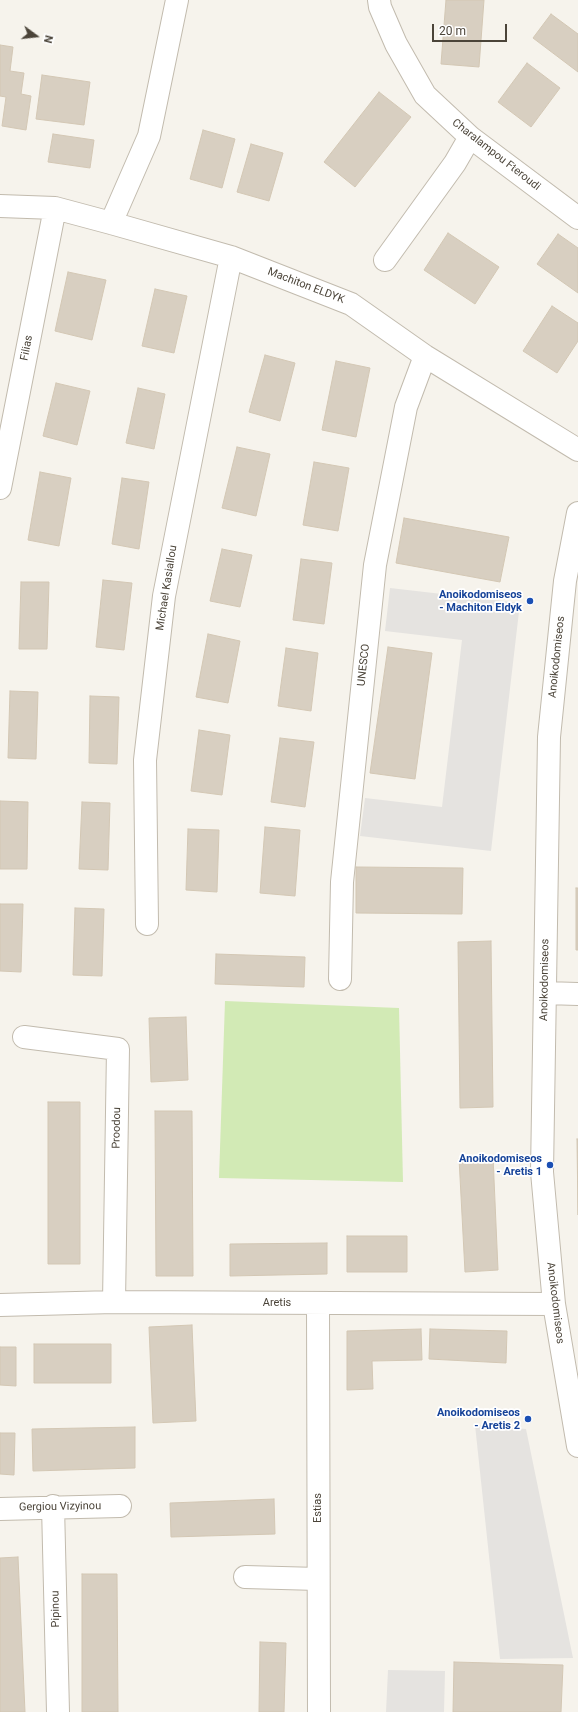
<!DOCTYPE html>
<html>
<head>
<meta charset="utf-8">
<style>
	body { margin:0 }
	#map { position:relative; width:578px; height:1712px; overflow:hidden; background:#f6f3ec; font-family:Roboto,sans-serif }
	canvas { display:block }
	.north { position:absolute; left:16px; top:16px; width:40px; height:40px; -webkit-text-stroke:3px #fff; paint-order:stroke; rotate:105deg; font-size:11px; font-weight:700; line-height:16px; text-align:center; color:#4b4439 }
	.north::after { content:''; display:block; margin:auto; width:14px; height:18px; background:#4b4439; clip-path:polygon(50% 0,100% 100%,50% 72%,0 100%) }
	.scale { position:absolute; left:432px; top:24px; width:75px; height:18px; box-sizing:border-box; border:2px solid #4b4439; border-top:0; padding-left:5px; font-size:12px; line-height:14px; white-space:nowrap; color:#4b4439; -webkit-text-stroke:3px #fff; paint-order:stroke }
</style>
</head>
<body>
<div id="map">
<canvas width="578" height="1712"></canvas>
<div class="north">N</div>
<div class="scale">20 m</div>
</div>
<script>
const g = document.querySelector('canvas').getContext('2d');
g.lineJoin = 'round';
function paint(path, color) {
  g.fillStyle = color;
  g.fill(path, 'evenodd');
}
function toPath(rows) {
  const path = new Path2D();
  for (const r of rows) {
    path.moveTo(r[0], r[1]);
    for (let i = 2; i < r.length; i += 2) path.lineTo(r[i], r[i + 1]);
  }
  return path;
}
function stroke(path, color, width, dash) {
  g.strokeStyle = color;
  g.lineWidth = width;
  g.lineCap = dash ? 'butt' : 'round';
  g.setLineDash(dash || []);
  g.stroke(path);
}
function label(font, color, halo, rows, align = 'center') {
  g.font = font + ' Roboto,sans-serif';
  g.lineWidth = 3.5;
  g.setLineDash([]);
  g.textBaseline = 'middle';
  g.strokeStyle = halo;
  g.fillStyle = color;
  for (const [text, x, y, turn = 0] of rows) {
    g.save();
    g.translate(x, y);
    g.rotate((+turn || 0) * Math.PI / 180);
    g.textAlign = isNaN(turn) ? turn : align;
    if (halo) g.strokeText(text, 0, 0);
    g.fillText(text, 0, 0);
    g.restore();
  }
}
paint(toPath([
	[225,1001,399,1008,403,1182,219,1178]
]), '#d2eab5');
paint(toPath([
	[390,588,520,603,491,851,360,836,365,798,442,807,462,640,385,631],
	[475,1425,526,1429,573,1658,500,1659],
	[388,1670,445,1671,444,1712,386,1712]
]), '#e5e3e0');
const building = toPath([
	[446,0,484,0,479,67,441,64,446,0],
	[551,14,578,34,578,72,533,38,551,14],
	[0,45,13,47,10,71,24,73,21,94,31,96,26,130,2,126,6,97,0,96,0,45],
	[527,63,560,88,531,127,498,102,527,63],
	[42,75,90,82,84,125,36,119,42,75],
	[379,92,411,117,355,187,324,162,379,92],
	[203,130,235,139,222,188,190,179,203,130],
	[53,134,94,140,90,168,48,162,53,134],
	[251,144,283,153,269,201,237,192,251,144],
	[448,233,499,267,475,304,424,270,448,233],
	[558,234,578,248,578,293,537,264,558,234],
	[68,272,106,280,92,340,55,331,68,272],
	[155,289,187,296,174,353,142,346,155,289],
	[552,306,578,323,578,341,557,373,523,351,552,306],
	[265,355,295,363,280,421,249,412,265,355],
	[336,361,370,368,356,437,322,430,336,361],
	[56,383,90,391,77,445,43,436,56,383],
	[138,388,165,394,154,449,126,443,138,388],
	[237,447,270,454,256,516,222,508,237,447],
	[314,462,349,468,338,531,303,525,314,462],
	[40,472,71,478,59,546,28,540,40,472],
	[122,478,149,482,139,549,112,544,122,478],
	[404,518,509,537,500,582,396,563,404,518],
	[222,549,252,555,240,607,210,601,222,549],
	[301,559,332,563,324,624,293,620,301,559],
	[103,580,132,583,124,650,96,647,103,580],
	[21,582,49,582,47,649,19,649,21,582],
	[208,634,240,641,228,703,196,697,208,634],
	[388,647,432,653,415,779,370,773,388,647],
	[286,648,318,653,311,711,278,706,286,648],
	[10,691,38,692,36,759,8,758,10,691],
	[90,696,119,697,117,764,89,763,90,696],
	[199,730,230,735,222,795,191,791,199,730],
	[280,738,314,742,305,807,271,802,280,738],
	[0,801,28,802,27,869,0,869,0,801],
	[82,802,110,803,108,870,79,869,82,802],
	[265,827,300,830,295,896,260,893,265,827],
	[188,829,219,830,217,892,186,890,188,829],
	[356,867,463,868,462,914,356,913,356,867],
	[576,888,578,888,578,950,576,950,576,888],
	[0,904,23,904,21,972,0,971,0,904],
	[75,908,104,909,102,976,73,975,75,908],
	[491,941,493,1107,460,1108,458,942,491,941],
	[216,954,305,957,304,987,215,984,216,954],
	[186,1017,188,1080,151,1082,149,1018,186,1017],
	[48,1102,80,1102,80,1264,48,1264,48,1102],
	[155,1111,192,1111,193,1276,156,1276,155,1111],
	[577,1139,578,1139,578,1215,577,1139],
	[493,1156,498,1270,465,1272,459,1158,493,1156],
	[347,1236,407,1236,407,1272,347,1272,347,1236],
	[327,1243,327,1274,230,1276,230,1244,327,1243],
	[192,1325,196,1421,153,1423,149,1327,192,1325],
	[421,1329,422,1360,372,1361,373,1389,347,1390,347,1331,421,1329],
	[430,1329,507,1331,506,1363,429,1359,430,1329],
	[34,1344,111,1344,111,1383,34,1383,34,1344],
	[0,1347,16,1347,16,1386,0,1385,0,1347],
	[135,1427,135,1468,33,1471,32,1429,135,1427],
	[0,1433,15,1433,14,1475,0,1474,0,1433],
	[274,1499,275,1534,171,1537,170,1503,274,1499],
	[18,1557,25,1712,0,1712,0,1558,18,1557],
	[82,1574,117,1574,118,1712,82,1712,82,1574],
	[260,1642,286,1643,284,1712,259,1712,260,1642],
	[454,1662,563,1665,561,1712,453,1712,454,1662]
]);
paint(building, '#d8cfc1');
stroke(building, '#d3c7b4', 1);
const minor = toPath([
	[379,0,380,7,396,44,425,95,470,137,578,218],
	[0,206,55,208,111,223,231,257,351,304,425,356,578,450],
	[111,223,149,136,177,0],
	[385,260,455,163,470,137],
	[0,488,55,208],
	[578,513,565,581,549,737,542,1172,554,1304,578,1446],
	[147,924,145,760,164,596,231,257],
	[340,979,342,882,375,565,406,407,425,356],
	[545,993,578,994],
	[24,1037,118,1049,114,1302],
	[318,1303,319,1712],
	[0,1305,114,1302,554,1304],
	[53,1506,58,1712],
	[0,1509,120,1506],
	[245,1577,318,1579]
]);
stroke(minor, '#c2bbae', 24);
stroke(minor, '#fff', 22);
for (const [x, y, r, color] of [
	[530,601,4,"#1a4fb4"],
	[550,1165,4,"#1a4fb4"],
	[528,1419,4,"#1a4fb4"]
]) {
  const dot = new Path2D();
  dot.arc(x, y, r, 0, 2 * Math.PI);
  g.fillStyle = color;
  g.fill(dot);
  stroke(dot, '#fff', 1.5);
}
label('11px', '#4b4439', '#fff', [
	["Charalampou Fteroudi",496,155,38],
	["Machiton ELDYK",306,286,21],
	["Filias",27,348,-79],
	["Michael Kasiallou",167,588,-81],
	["Anoikodomiseos",557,657,-84],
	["UNESCO",364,665,-84],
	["Anoikodomiseos",545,980,-89],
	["Proodou",117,1128,-89],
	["Aretis",277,1303],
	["Anoikodomiseos",555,1303,83],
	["Gergiou Vizyinou",60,1507,-1],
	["Estias",318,1508,-90],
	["Pipinou",56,1609,-91]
]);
label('bold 11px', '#164399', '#fff', [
	["Anoikodomiseos",522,595],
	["- Machiton Eldyk",522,608],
	["Anoikodomiseos",542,1159],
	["- Aretis 1",542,1172],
	["Anoikodomiseos",520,1413],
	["- Aretis 2",520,1426]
], 'right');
</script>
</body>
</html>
